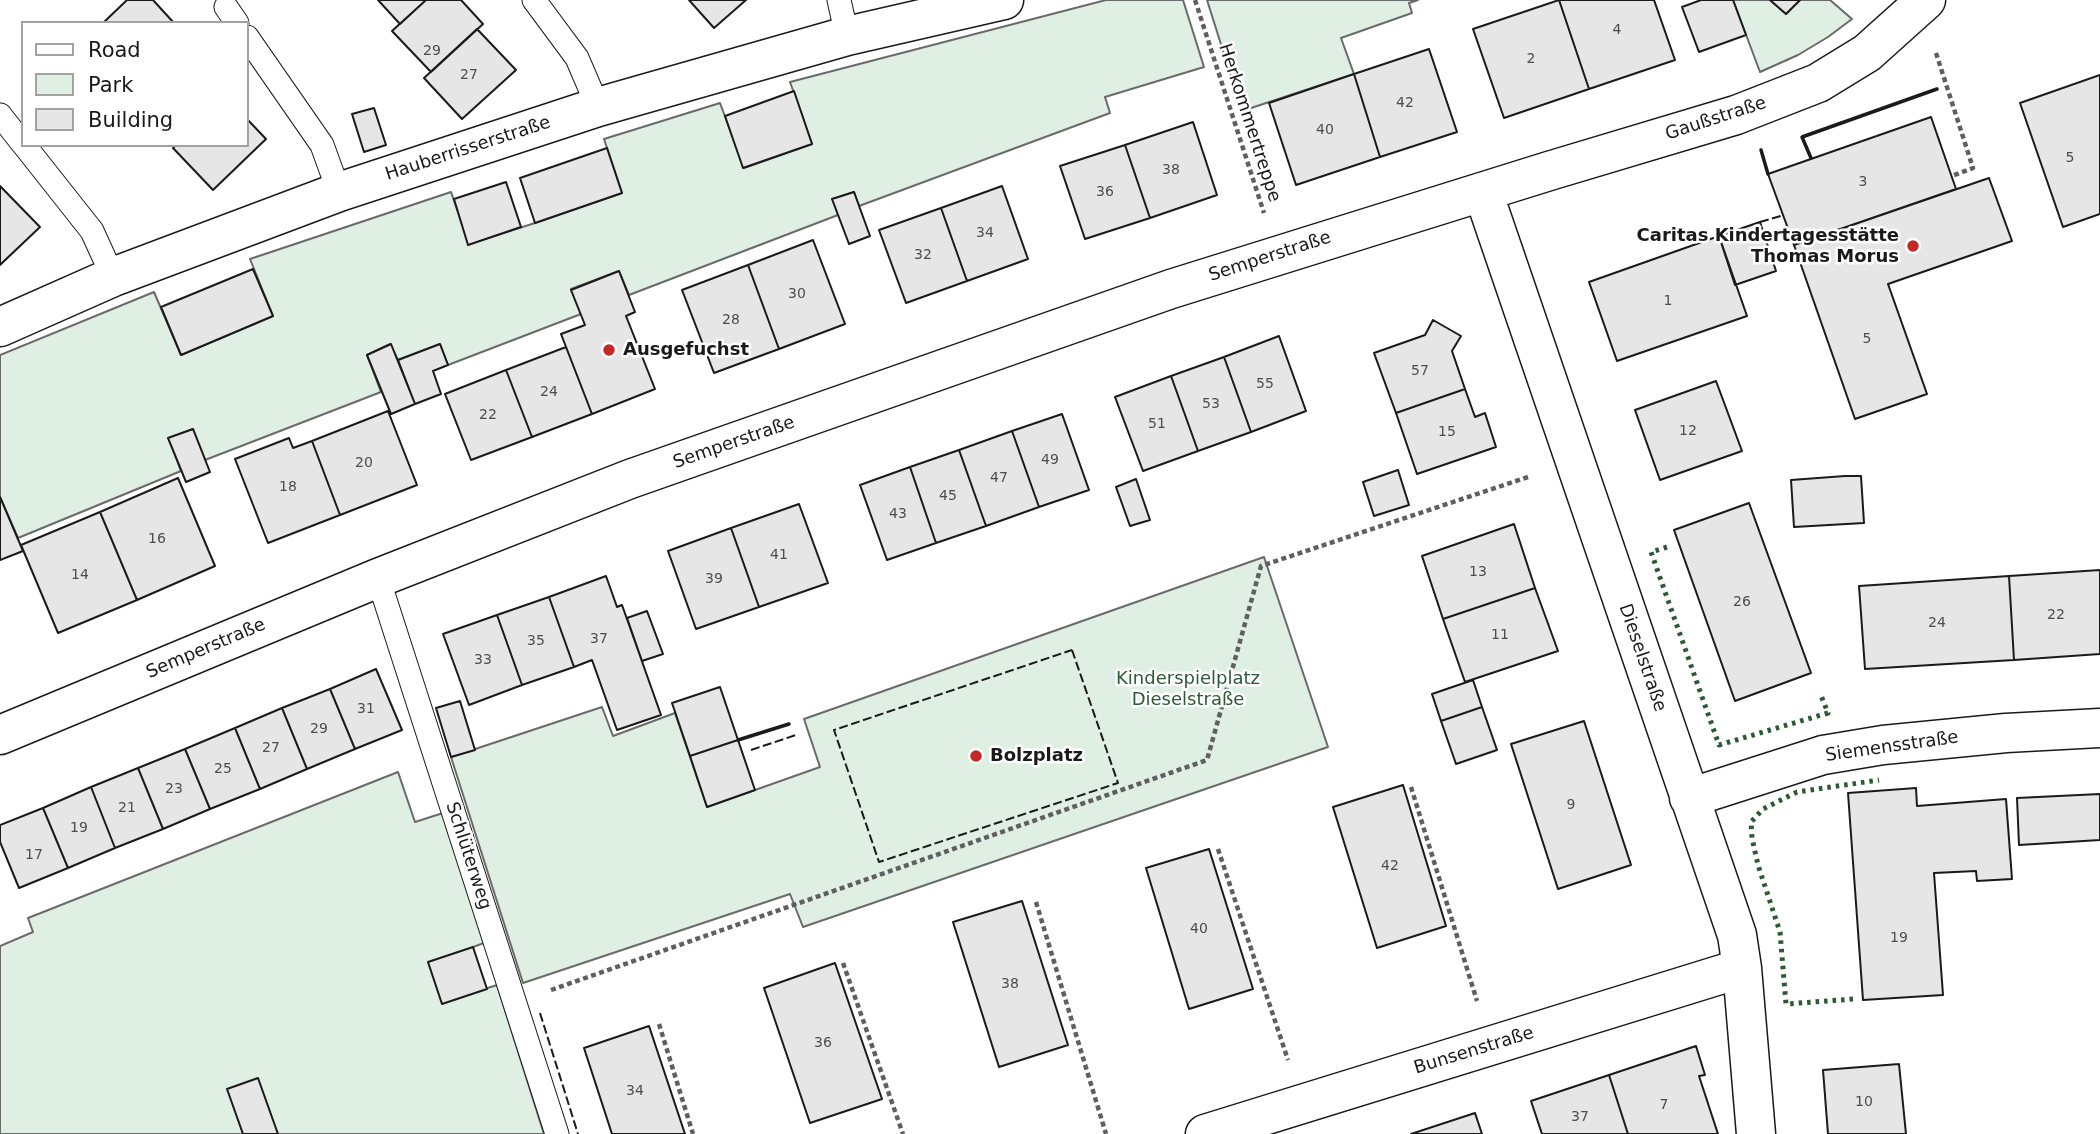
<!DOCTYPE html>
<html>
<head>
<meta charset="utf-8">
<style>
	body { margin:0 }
	#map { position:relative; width:2100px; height:1134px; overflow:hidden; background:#fff; font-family:"DejaVu Sans",sans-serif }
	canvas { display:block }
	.legend { position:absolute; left:21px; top:21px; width:228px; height:126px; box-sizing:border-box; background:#fff; border:2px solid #a3a3a3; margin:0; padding:9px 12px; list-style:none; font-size:21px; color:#1a1a1a }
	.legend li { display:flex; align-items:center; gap:14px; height:35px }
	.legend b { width:35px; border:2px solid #a3a3a3 }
</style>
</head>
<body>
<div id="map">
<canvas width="2100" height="1134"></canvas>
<ul class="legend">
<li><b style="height:9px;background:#fff"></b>Road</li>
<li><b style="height:19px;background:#e0efe3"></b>Park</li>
<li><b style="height:19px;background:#e6e6e6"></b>Building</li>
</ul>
</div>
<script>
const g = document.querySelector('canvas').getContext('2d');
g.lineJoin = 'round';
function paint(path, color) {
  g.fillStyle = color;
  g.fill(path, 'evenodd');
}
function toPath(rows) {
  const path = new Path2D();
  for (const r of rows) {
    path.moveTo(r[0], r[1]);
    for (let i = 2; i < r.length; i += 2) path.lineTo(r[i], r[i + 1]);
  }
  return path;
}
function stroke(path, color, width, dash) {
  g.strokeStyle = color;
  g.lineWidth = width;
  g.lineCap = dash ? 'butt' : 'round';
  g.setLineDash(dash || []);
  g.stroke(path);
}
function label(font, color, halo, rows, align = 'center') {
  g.font = font + ' "DejaVu Sans",sans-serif';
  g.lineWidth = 5;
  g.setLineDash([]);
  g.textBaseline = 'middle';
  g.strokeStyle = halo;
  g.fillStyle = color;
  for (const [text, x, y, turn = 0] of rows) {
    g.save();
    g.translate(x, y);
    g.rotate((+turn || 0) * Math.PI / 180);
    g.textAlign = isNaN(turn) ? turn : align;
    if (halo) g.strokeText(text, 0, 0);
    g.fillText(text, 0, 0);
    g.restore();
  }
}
const green = toPath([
	[1106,0,1183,0,1204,67,1105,97,1110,113,859,206,854,192,833,199,838,215,629,295,619,271,571,289,581,314,448,365,440,344,398,360,390,344,367,355,381,392,205,460,193,429,169,438,181,471,18,538,0,497,0,355,154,292,181,355,273,316,250,259,451,192,469,244,535,223,622,193,604,139,720,103,744,168,812,144,790,82,1106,0],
	[1207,0,1418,0,1409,3,1412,13,1341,38,1354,74,1242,111,1207,0],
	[1733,0,1770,0,1786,14,1800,0,1830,0,1852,19,1828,37,1798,55,1760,72,1733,0],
	[1264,557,1328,747,803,927,790,894,523,983,451,757,602,707,613,736,675,713,707,807,820,767,804,719,1264,557],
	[398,772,415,822,443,813,484,943,473,947,442,1003,497,985,544,1134,0,1134,0,946,33,932,28,918,398,772]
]);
paint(green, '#e0efe3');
stroke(green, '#6a6a6a', 2);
const building = toPath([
	[127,0,153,0,174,23,103,23,127,0],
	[378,0,426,0,400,24,378,0],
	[426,0,461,0,483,24,431,72,392,31,426,0],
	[689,0,746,0,714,28,689,0],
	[1559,0,1589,89,1504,118,1473,29,1559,0],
	[1559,0,1654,0,1675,60,1589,89,1559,0],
	[1701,0,1733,0,1746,35,1699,52,1682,7,1701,0],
	[1770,0,1800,0,1786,14,1770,0],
	[477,29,516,70,462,119,424,78,477,29],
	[1429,49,1457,132,1380,157,1354,74,1429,49],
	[1354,74,1380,157,1296,185,1269,103,1354,74],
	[2100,75,2100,214,2063,227,2020,103,2100,75],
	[794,91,812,144,743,168,725,116,794,91],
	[374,108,386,145,364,152,352,114,374,108],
	[1931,117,1956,189,1794,245,1768,174,1931,117],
	[247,119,266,139,213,190,173,148,176,145,247,145,247,119],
	[1193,122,1217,195,1150,218,1125,145,1193,122],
	[1125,145,1150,218,1085,239,1060,166,1125,145],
	[607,148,622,193,535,223,520,178,607,148],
	[1989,178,2012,241,1888,284,1927,394,1855,419,1794,245,1989,178],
	[506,182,521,227,468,245,454,199,506,182],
	[0,186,40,227,0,265,0,186],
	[1002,186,1028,259,967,281,941,208,1002,186],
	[854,192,870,236,849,244,832,199,854,192],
	[941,208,967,281,906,303,879,230,941,208],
	[1760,222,1776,271,1735,285,1719,236,1760,222],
	[1719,236,1747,316,1617,361,1589,282,1719,236],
	[813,240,845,324,779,349,748,265,813,240],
	[748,265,779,349,714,373,682,290,748,265],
	[253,269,273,316,181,355,161,307,253,269],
	[619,271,635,312,626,316,655,389,592,414,561,334,585,325,571,290,619,271],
	[1433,320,1461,336,1452,351,1465,389,1396,413,1374,353,1425,335,1433,320],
	[1279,336,1306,411,1251,432,1224,357,1279,336],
	[391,344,415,404,391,414,367,355,391,344],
	[440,344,448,365,433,371,441,394,415,404,398,360,440,344],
	[566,347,592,414,532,437,506,370,566,347],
	[1224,357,1251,432,1198,451,1171,376,1224,357],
	[506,370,532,437,471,460,445,394,506,370],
	[1171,376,1198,451,1143,471,1115,397,1171,376],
	[1716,381,1742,451,1660,480,1635,410,1716,381],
	[1465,389,1475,417,1485,413,1496,447,1417,474,1396,413,1465,389],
	[388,411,417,485,340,515,312,441,388,411],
	[1062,414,1089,490,1039,507,1012,431,1062,414],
	[193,429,210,472,186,482,168,438,193,429],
	[1012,431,1039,507,986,526,959,450,1012,431],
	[289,438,293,448,312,441,340,515,268,543,235,459,289,438],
	[959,450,986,526,936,543,910,467,959,450],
	[910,467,936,543,887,560,860,485,910,467],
	[1398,470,1409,505,1374,516,1363,482,1398,470],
	[1845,476,1861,476,1864,523,1794,527,1791,480,1845,476],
	[178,478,215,566,137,600,100,512,178,478],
	[1136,479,1150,520,1130,526,1116,487,1136,479],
	[0,497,23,551,0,560,0,497],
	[1749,503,1811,673,1735,701,1674,530,1749,503],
	[799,504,828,583,759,607,731,528,799,504],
	[100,512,137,600,58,633,21,545,100,512],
	[1514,524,1535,588,1443,619,1422,556,1514,524],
	[731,528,759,607,696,629,668,551,731,528],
	[2100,570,2100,654,2014,660,2009,576,2100,570],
	[606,576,617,607,622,605,661,715,617,730,592,660,574,667,549,597,606,576],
	[2009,576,2014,660,1865,669,1859,586,2009,576],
	[1535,588,1558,651,1465,682,1443,619,1535,588],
	[549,597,574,667,522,685,497,615,549,597],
	[647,611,663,654,642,661,627,618,647,611],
	[497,615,522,685,469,705,443,634,497,615],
	[376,669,402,730,355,749,330,689,376,669],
	[1473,680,1482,707,1441,721,1432,694,1473,680],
	[720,687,738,740,690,756,672,703,720,687],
	[330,689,355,749,307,769,282,708,330,689],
	[460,701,475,750,451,757,436,708,460,701],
	[1482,707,1497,750,1456,764,1441,721,1482,707],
	[282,708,307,769,260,789,235,728,282,708],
	[1584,721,1631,865,1558,889,1511,744,1584,721],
	[235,728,260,789,210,809,185,749,235,728],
	[738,740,755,790,707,807,690,756,738,740],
	[185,749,210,809,163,829,138,768,185,749],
	[138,768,163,829,115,848,91,787,138,768],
	[1403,785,1446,926,1377,948,1333,807,1403,785],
	[91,787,115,848,68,868,43,808,91,787],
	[1916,788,1917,806,2006,799,2012,879,1977,881,1976,871,1934,873,1943,995,1863,1000,1848,793,1916,788],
	[2100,794,2100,840,2019,845,2017,798,2100,794],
	[43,808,68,868,19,888,0,842,0,825,43,808],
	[1209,849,1253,989,1189,1009,1146,868,1209,849],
	[1022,901,1068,1045,999,1067,953,922,1022,901],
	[473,947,487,989,442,1004,428,962,473,947],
	[835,963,882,1099,810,1123,764,988,835,963],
	[649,1026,685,1134,612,1134,584,1048,649,1026],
	[1696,1046,1705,1075,1699,1076,1718,1134,1628,1134,1609,1075,1696,1046],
	[1899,1064,1906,1134,1828,1134,1823,1070,1899,1064],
	[1609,1075,1628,1134,1542,1134,1531,1101,1609,1075],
	[258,1078,278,1134,243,1134,227,1089,258,1078],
	[1475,1113,1482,1134,1411,1134,1475,1113]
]);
paint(building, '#e6e6e6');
stroke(building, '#1a1a1a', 2);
const lane = toPath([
	[534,0,577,58,598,107],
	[839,0,847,36],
	[226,7,237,23],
	[247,37,322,145,339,192],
	[0,115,23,144],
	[24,145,92,231,113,277],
	[378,578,557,1134]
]);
const street = toPath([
	[1483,192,1737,935,1742,968,1756,1134],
	[0,327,113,277,339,192,598,107,847,36,1004,0],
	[0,735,378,578,630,479,1171,289,1549,171,1736,115,1818,83,1867,53,1926,0],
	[1689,798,1823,755,1883,745,2006,733,2100,728],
	[1205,1134,1742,968]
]);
stroke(lane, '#1a1a1a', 25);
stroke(street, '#1a1a1a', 41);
stroke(toPath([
	[1195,0,1264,213],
	[1936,53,1973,168,1952,176],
	[1411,787,1477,1001],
	[1218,849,1288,1060],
	[1036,902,1106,1134],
	[843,963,903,1134],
	[551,990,1207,760,1261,566,1531,476],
	[659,1024,693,1134]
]), '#5f5f5f', 4.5, [5, 3.5]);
stroke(lane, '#fff', 23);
stroke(street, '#fff', 38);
stroke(toPath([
	[1667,547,1651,552,1719,745,1828,713,1820,693],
	[1853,999,1786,1004,1780,932,1758,865,1752,838,1751,822,1763,809,1797,792,1879,780]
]), '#2b5a34', 5, [3.5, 5]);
stroke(toPath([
	[1760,222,1784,215],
	[1072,650,1118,783,879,862,834,730,1072,650],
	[751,750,796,735],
	[540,1013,578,1134]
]), '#1a1a1a', 2, [9, 3.5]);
stroke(toPath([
	[1761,150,1768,174],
	[1811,158,1802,137,1937,89],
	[738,740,789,724]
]), '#1a1a1a', 3.5);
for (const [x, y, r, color] of [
	[1913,246,7,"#c62828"],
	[609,350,7,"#c62828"],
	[976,756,7,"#c62828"]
]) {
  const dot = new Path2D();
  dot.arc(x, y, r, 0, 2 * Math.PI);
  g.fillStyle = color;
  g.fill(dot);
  stroke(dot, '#fff', 2.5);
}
label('14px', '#4d4d4d', null, [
	["4",1617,30],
	["29",432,51],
	["2",1531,59],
	["27",469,75],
	["42",1405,103],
	["40",1325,130],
	["5",2070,158],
	["38",1171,170],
	["3",1863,182],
	["36",1105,192],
	["34",985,233],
	["32",923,255],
	["30",797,294],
	["1",1668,301],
	["28",731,320],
	["5",1867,339],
	["57",1420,371],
	["55",1265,384],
	["24",549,392],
	["53",1211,404],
	["22",488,415],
	["51",1157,424],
	["12",1688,431],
	["15",1447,432],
	["49",1050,460],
	["20",364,463],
	["47",999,478],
	["18",288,487],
	["45",948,496],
	["43",898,514],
	["16",157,539],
	["41",779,555],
	["13",1478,572],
	["14",80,575],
	["39",714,579],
	["26",1742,602],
	["22",2056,615],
	["24",1937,623],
	["11",1500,635],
	["37",599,639],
	["35",536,641],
	["33",483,660],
	["31",366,709],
	["29",319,729],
	["27",271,748],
	["25",223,769],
	["23",174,789],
	["9",1571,805],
	["21",127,808],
	["19",79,828],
	["17",34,855],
	["42",1390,866],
	["40",1199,929],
	["19",1899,938],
	["38",1010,984],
	["36",823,1043],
	["34",635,1091],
	["10",1864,1102],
	["7",1664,1105],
	["37",1580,1117]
]);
label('18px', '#1a1a1a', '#fff', [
	["Gaußstraße",1716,119,-18],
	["Herkommertreppe",1249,123,72],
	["Hauberrisserstraße",468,149,-18],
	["Semperstraße",1270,257,-18],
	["Semperstraße",734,443,-19],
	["Semperstraße",206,649,-23],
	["Dieselstraße",1642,658,71],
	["Siemensstraße",1892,747,-8],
	["Schlüterweg",468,856,72],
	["Bunsenstraße",1474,1051,-17]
]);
label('bold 18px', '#1a1a1a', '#fff', [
	["Caritas Kindertagesstätte",1899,236,"right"],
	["Thomas Morus",1899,257,"right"],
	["Ausgefuchst",623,350],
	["Bolzplatz",990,756]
], 'left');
label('18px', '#2b5a34', '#fff', [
	["Kinderspielplatz",1188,679],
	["Dieselstraße",1188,700]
]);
</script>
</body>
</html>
